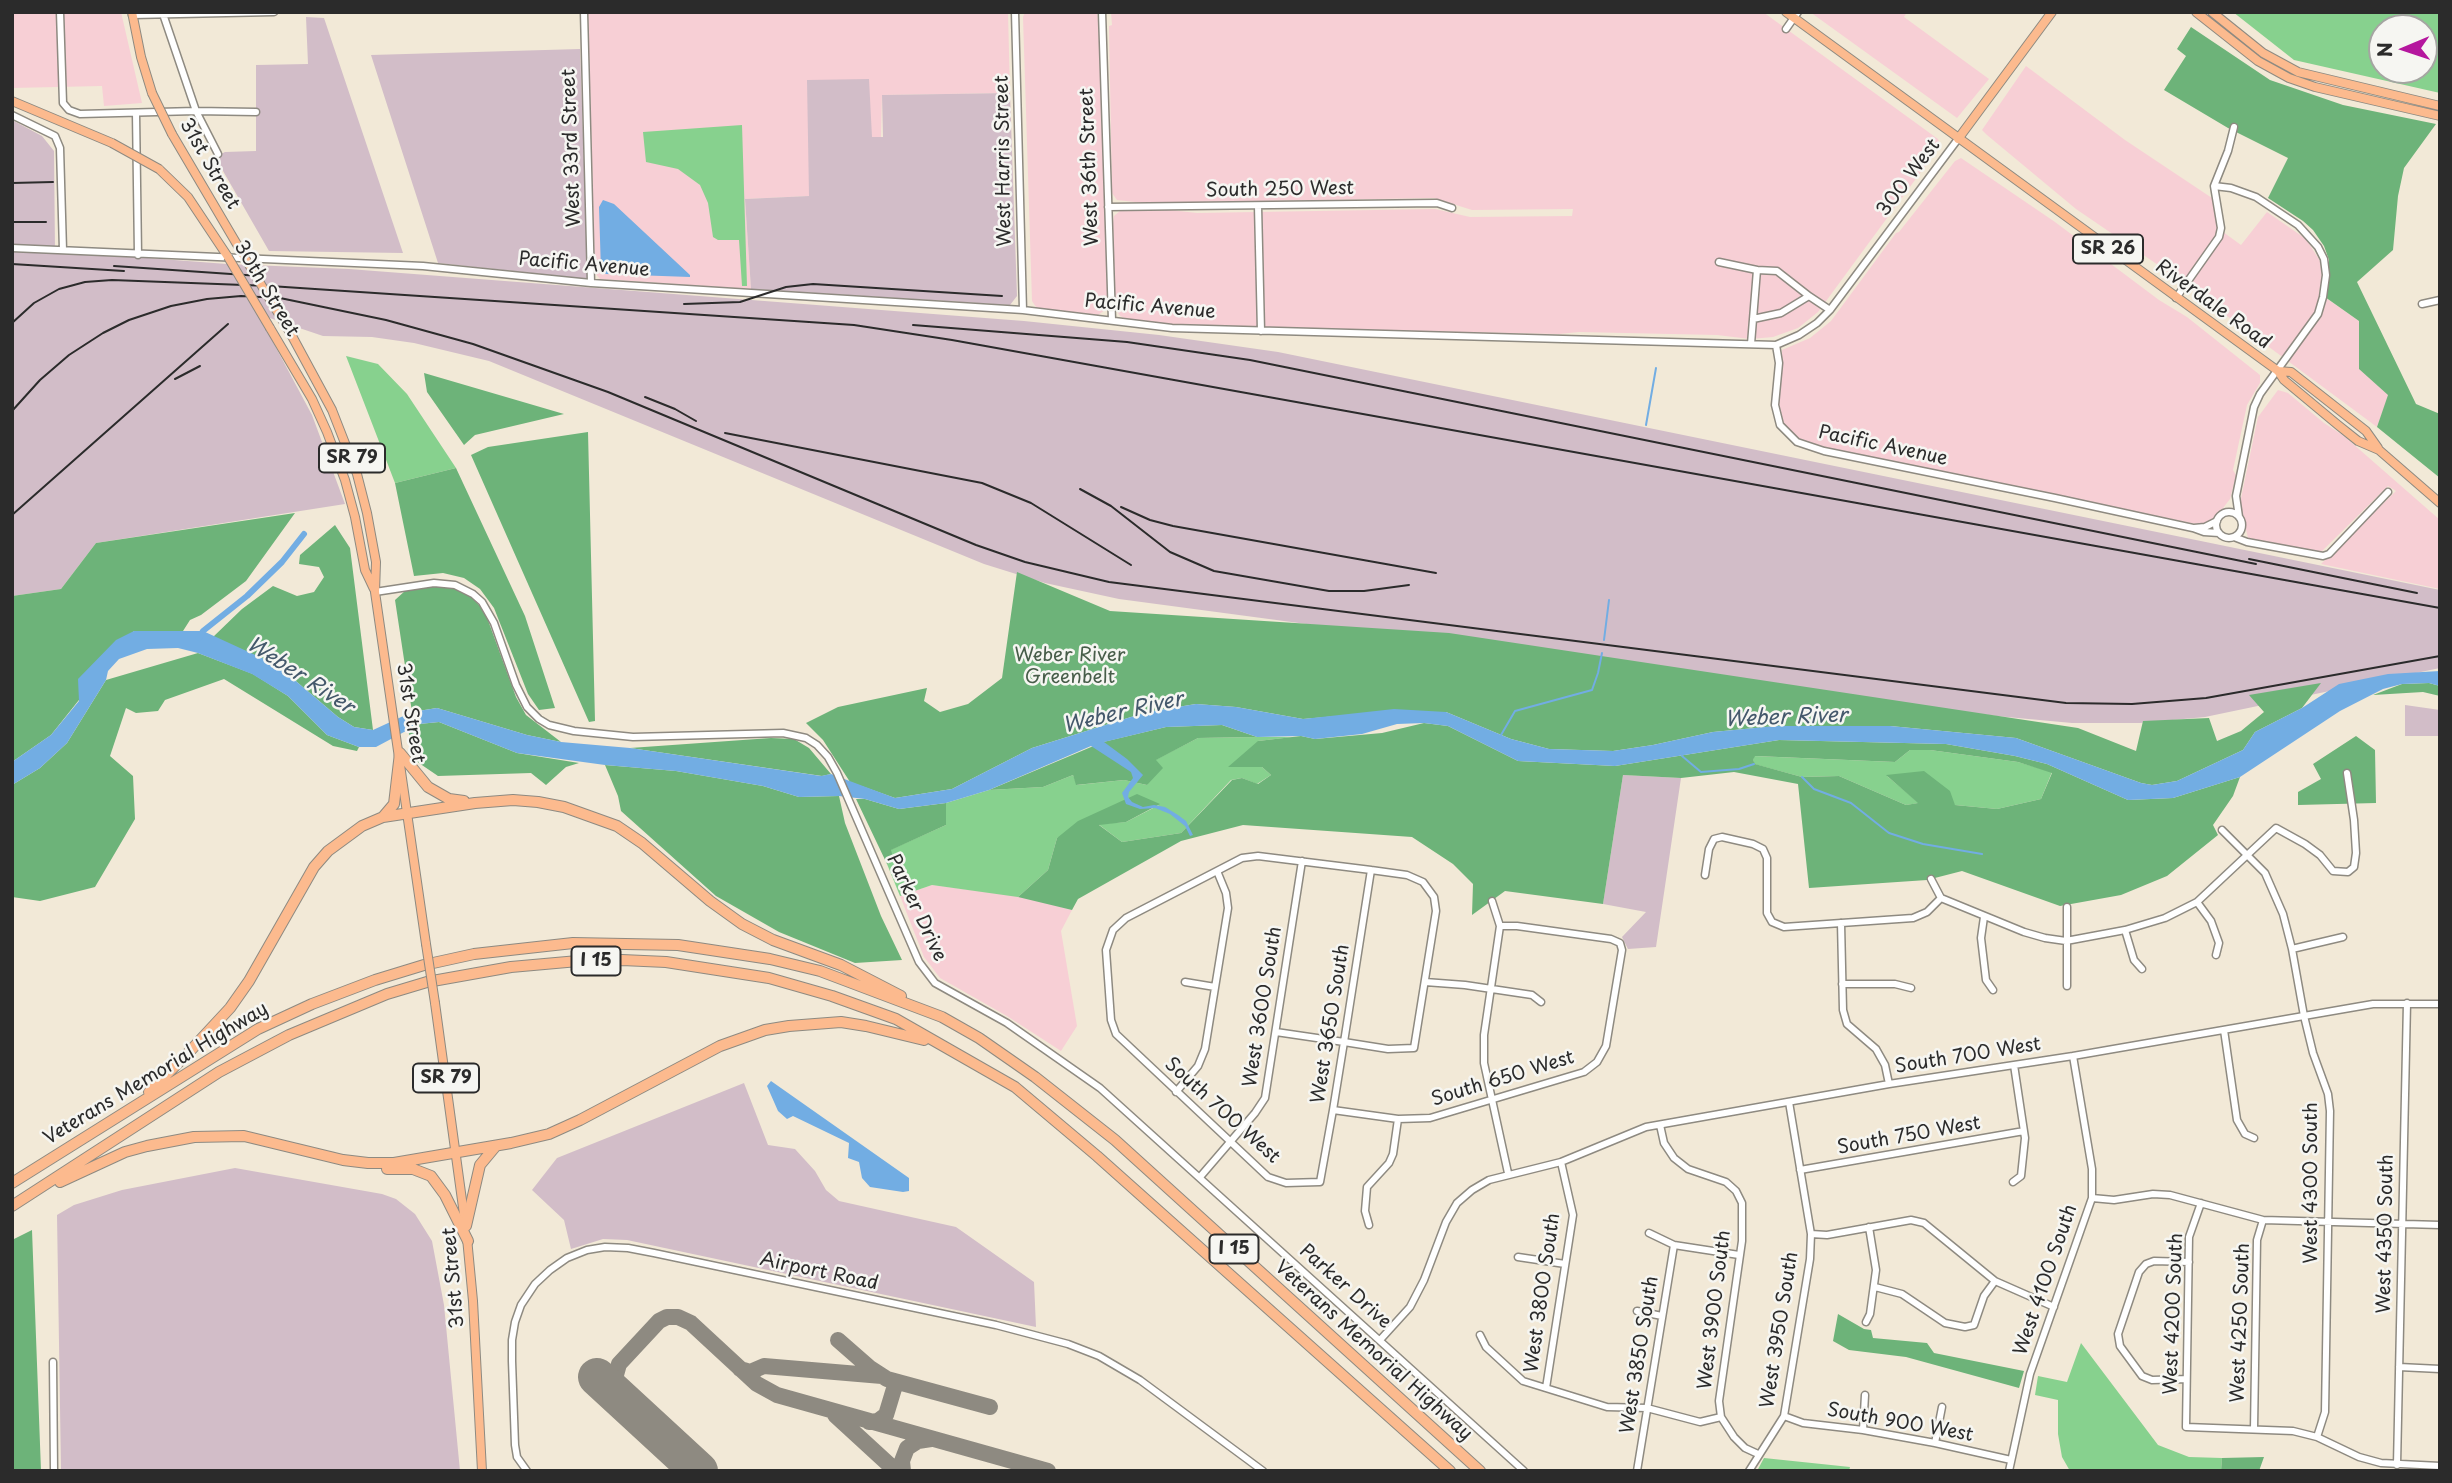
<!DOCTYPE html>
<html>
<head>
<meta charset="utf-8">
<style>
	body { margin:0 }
	#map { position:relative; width:2452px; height:1483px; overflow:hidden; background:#f2e9d7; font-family:"Playpen Sans",sans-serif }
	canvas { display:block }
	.frame { position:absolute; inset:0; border:14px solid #2b2b2b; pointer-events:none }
	.north { position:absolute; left:2368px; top:14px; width:70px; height:70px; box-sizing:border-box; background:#f6f6f2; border:2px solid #a5a5a2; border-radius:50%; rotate:268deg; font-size:19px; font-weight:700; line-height:28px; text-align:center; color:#2b2b2b }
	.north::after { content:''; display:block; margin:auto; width:24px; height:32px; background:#b5179e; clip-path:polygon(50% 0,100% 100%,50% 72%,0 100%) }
</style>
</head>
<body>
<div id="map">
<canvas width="2452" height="1483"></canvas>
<div class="frame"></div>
<div class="north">N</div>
</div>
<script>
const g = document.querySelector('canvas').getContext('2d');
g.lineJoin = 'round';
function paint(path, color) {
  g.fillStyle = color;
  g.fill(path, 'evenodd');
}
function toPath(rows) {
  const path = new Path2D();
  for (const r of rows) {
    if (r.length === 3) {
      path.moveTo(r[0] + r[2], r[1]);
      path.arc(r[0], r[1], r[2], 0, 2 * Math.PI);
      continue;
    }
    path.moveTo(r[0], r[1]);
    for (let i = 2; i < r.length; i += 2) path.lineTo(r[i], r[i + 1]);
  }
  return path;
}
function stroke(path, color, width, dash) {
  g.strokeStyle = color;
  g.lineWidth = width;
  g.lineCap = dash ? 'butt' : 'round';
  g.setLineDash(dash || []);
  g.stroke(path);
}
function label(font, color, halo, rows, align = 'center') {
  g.font = font + ' "Playpen Sans",sans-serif';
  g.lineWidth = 5;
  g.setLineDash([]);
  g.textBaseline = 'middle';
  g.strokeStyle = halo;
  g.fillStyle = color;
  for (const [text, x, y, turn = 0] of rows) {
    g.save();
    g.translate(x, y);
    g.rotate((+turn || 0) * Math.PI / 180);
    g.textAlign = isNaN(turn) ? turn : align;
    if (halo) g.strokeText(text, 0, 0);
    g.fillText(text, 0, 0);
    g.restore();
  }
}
paint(toPath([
	[12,12,121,12,142,103,104,106,102,86,12,88],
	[588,12,1008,12,1010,93,882,95,881,137,871,137,809,196,745,199,751,289,600,279,595,273],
	[1025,12,1097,12,1100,38,1108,302,1105,310,1098,315,1042,309,1036,307,1032,301,1023,17],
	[1111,12,1763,12,1938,139,1940,146,1818,312,1798,328,1773,337,1750,339,1717,335,1579,332,1559,334,1218,327,1174,325,1129,320,1120,316,1115,308,1113,223,1114,216,1120,211,1170,210,1197,213,1435,209,1470,217,1572,216,1573,209,1472,210,1434,198,1144,203,1117,200,1112,193,1109,26,1112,25],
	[1810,12,1907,12,1904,17,1989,79,1957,118],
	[2026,66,2125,140,2212,198,2219,229,2241,245,2267,212,2306,239,2320,261,2322,277,2319,293,2359,321,2359,369,2389,395,2377,427,2161,267,2076,209,1987,135,1982,130],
	[1961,158,2055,222,2159,300,2187,317,2260,375,2260,383,2247,405,2233,470,2236,475,2230,499,2213,521,2201,525,1806,444,1801,443,1781,424,1778,410,1782,350,1810,338,1831,321,1896,233,1899,232,1955,161],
	[2278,390,2288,393,2324,423,2344,436,2440,520,2440,589,2321,564,2396,491,2388,486,2320,553,2248,538,2240,503,2258,417],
	[932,885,1019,896,1072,910,1061,931,1077,1026,1061,1051,1007,1016,940,978,924,957,900,896]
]), '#f7cfd5');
paint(toPath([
	[306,17,324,18,403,253,269,251,215,157,225,152,256,151,256,65,308,64],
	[580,49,588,279,438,263,371,55],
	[869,79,872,137,883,137,882,95,1010,93,1017,296,1010,305,751,289,745,199,809,196,807,80],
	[12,120,42,136,54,151,55,251,227,264,349,269,1024,321,1159,335,1278,352,2440,590,2440,668,2205,717,2140,723,2072,723,1996,716,1119,599,1045,583,984,564,489,361,414,343,372,337,323,336,258,314,312,415,345,504,96,543,61,589,12,596],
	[2405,705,2440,710,2440,736,2405,736],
	[1623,775,1681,778,1656,947,1628,949,1622,937,1646,912,1603,904],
	[744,1083,768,1145,795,1149,815,1171,826,1190,839,1201,956,1227,1034,1282,1036,1327,627,1240,603,1239,571,1249,564,1220,532,1190,557,1158],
	[235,1168,382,1194,396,1199,415,1214,432,1241,444,1305,460,1471,61,1471,57,1215,74,1205,122,1190]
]), '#d2bdc8');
paint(toPath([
	[2233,12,2440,12,2440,93,2294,60],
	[2382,28,2424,28,2424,70,2382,70],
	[742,125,747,286,742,286,739,240,718,240,713,237,708,203,700,185,678,169,646,162,643,132],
	[346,356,378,364,407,394,456,468,395,483],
	[1257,737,1293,737,1258,741,1262,767,1271,775,1257,784,1242,778,1231,780,1181,833,1122,842,1098,824,1126,822,1159,805,1057,838,1048,870,1018,897,932,885,900,896,887,864,894,861,890,850,946,825,946,803,989,790,1043,787,1073,775,1077,785,1124,780,1147,785,1155,760,1198,738],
	[1910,750,1930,750,2018,762,2052,772,2041,799,1997,809,1955,805,1887,776,1919,803,1906,805,1839,776,1802,777,1754,764,1753,760,1754,756,1895,762],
	[2081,1343,2158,1445,2189,1457,2222,1458,2221,1471,2070,1471,2062,1457,2058,1434,2058,1400,2035,1395,2038,1376,2067,1382],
	[1764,1458,1850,1467,1849,1471,1757,1471]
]), '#87d18e');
paint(toPath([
	[2191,27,2270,80,2343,105,2436,124,2404,168,2398,196,2393,250,2357,282,2416,404,2440,414,2440,478,2377,427,2388,395,2359,369,2359,321,2325,297,2329,277,2329,260,2324,246,2313,230,2303,221,2268,198,2288,158,2228,128,2164,90,2186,56,2177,49],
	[424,373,564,414,475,435,464,445,427,392],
	[588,432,595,721,589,722,471,455,488,447],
	[456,468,525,616,555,708,539,710,528,694,494,608,480,589,464,578,443,573,414,576,395,483],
	[295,513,246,581,201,615,190,620,183,631,134,631,51,735,12,762,12,596,61,589,96,543],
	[335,525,350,548,373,730,354,727,338,717,277,665,213,637,242,609,273,586,297,596,314,592,324,577,319,567,299,564,300,555],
	[1017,572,1110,611,1449,633,2078,728,2136,751,2143,721,2209,718,2217,741,2241,731,2264,712,2249,695,2321,683,2302,708,2255,732,2243,750,2177,781,2152,785,2141,783,2016,738,1890,726,1776,726,1713,732,1653,745,1613,751,1549,749,1511,739,1446,712,1372,713,1303,719,1236,707,1196,704,1147,712,1032,748,952,789,895,798,850,782,823,740,806,723,838,707,927,688,924,701,940,712,968,704,1002,678],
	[433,586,457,588,471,596,485,612,516,697,526,715,561,742,527,735,437,708,412,712,395,600,406,590],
	[198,653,253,674,288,696,327,735,359,747,357,751,333,746,224,679,165,700,158,711,136,713,126,708,110,756,133,776,135,819,95,887,40,901,12,897,12,785,40,768,67,743,106,680],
	[2429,683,2440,686,2440,696,2423,692,2373,695,2402,684],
	[439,722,517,753,579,763,566,767,546,785,531,773,438,776,416,761,408,730,419,724],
	[1424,723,1448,726,1518,761,1615,766,1779,740,1946,744,2015,756,2047,764,2128,800,2173,798,2240,777,2233,796,2213,825,2218,835,2167,876,2121,895,2060,906,1962,871,1927,880,1809,888,1798,784,1734,772,1681,778,1623,775,1603,904,1505,891,1472,915,1473,884,1453,864,1412,837,1243,825,1181,841,1078,899,1072,910,1018,897,1048,870,1057,838,1078,821,1137,794,1160,804,1126,822,1099,825,1122,842,1181,833,1232,780,1242,778,1258,784,1271,775,1262,767,1228,767,1258,741,1301,736,1315,739,1382,733],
	[1910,750,1930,750,2018,762,2052,773,2041,799,1997,809,1955,805,1950,791,1924,771,1886,775,1918,803,1906,805,1839,776,1802,777,1755,764,1753,760,1755,756,1895,762],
	[1222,725,1257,737,1198,738,1156,760,1163,768,1147,785,1124,780,1076,785,1073,775,1043,787,989,790,1103,742,1166,727],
	[2356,736,2375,750,2376,803,2298,805,2298,792,2321,779,2313,764],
	[771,738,794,739,809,748,831,774,822,776,630,748],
	[605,765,676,771,763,786,799,797,839,796,845,823,881,916,902,960,855,963,779,932,716,896,621,811,618,796],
	[856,799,865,799,899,809,946,803,946,825,891,850,894,861,887,864],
	[32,1230,41,1471,12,1471,12,1240],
	[1838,1314,1864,1329,1871,1330,1873,1338,1927,1343,1934,1353,2024,1371,2019,1388,1906,1357,1849,1350,1833,1341],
	[2264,1457,2259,1471,2221,1471,2222,1458]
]), '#6db379');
paint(toPath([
	[603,200,614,204,690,275,690,277,606,274,601,271,599,207],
	[134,631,203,631,277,665,338,717,354,727,373,730,412,712,437,708,527,735,561,742,630,748,821,776,831,774,895,798,952,789,1032,748,1147,712,1196,704,1236,707,1303,719,1394,709,1446,712,1511,739,1549,749,1613,751,1653,745,1713,732,1776,726,1890,726,2016,738,2141,783,2152,785,2177,781,2243,750,2255,732,2302,708,2339,684,2388,674,2440,671,2440,686,2429,683,2402,684,2383,689,2340,711,2240,777,2173,798,2128,800,2047,764,2015,756,1946,744,1779,740,1615,766,1518,761,1448,726,1424,723,1397,724,1362,734,1315,739,1301,736,1257,737,1222,725,1166,727,1104,742,1127,759,1143,775,1129,792,1128,797,1132,802,1143,807,1154,805,1165,807,1178,815,1186,821,1193,835,1190,836,1185,826,1170,814,1155,808,1140,809,1126,804,1122,793,1133,778,1131,772,1091,746,989,790,946,803,899,809,865,799,839,796,799,797,763,786,676,771,605,765,517,753,439,722,419,724,376,747,359,747,327,735,288,696,252,674,198,653,178,648,147,649,119,659,108,671,106,680,67,743,40,768,12,785,12,762,51,735,79,701,78,679,116,640],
	[771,1081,909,1178,909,1191,903,1192,870,1187,862,1178,859,1162,848,1158,849,1143,793,1116,787,1119,778,1111,767,1086]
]), '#72ade3');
stroke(toPath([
	[1646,425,1656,368],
	[1604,640,1609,600],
	[1501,735,1515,711,1592,690,1598,673,1602,653],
	[1682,756,1701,772,1739,769,1754,764],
	[1802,777,1814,789,1851,803,1889,833,1923,844,1982,854]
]), '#72ade3', 2);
stroke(toPath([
	[199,638,203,631,247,596,282,562,304,534]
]), '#72ade3', 6);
stroke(toPath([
	[838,1340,870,1368,887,1379,990,1407],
	[740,1369,750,1372,764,1366,882,1376],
	[622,1399,614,1382,619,1364,659,1321,667,1317,678,1317,691,1323,757,1384,777,1395,1048,1471],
	[835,1415,896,1471],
	[869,1422,878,1421,886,1415,896,1382],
	[903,1471,902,1461,907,1448,918,1441,931,1439]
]), '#8e8a81', 16);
stroke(toPath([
	[597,1377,699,1471]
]), '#8e8a81', 38);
const minor = toPath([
	[60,12,63,103,69,110,80,114,196,111,256,112],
	[584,12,591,283],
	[1015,12,1023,310],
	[1102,12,1112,320],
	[163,14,196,111,218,154],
	[132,15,274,12],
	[1786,29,1798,12],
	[136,113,138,255],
	[12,115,55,136,60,148,63,250],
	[2214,186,2231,188,2256,197,2298,225,2318,247,2324,259,2326,275,2323,297,2318,314,2260,394,2254,407,2236,496,2239,517],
	[1258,206,1261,331],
	[1108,207,1437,203,1452,208],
	[12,248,423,266,591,283,1023,310,1172,328,1776,345,1799,335,1817,323,1830,310,1958,139],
	[1719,262,1757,270],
	[1809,296,1830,310],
	[2176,298,2219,237,2221,228,2214,186,2228,151,2234,127],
	[2422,304,2440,300],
	[1751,344,1757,270,1777,271,1809,296,1781,313,1753,319],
	[1776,345,1779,363,1775,405,1780,425,1797,442,1824,451,2055,498,2193,528,2204,532,2219,533],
	[2229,525,13],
	[2194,528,2205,527,2217,521],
	[2234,537,2247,542,2323,556,2329,554,2388,492],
	[375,592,434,583,455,585,473,594,482,602,494,623,516,685,527,707,539,719,549,725,574,731,633,737,783,733,806,738,817,745,828,757,837,773,919,962,935,983,1007,1023,1100,1088,1524,1471],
	[2222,830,2265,873,2283,914,2292,949,2304,1016,2313,1053,2328,1094,2330,1111,2325,1412,2317,1437],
	[1705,875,1709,849,1714,839,1722,837,1753,844,1763,849,1767,858,1767,913,1772,922,1784,927,1913,918,1927,912,1941,898],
	[1931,879,1941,898,2024,932,2045,938,2066,941,2125,930,2165,918,2197,902,2276,828,2305,844,2320,855,2333,871,2348,872,2354,867,2356,853,2354,820,2347,773],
	[1492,901,1500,926,1484,1035,1484,1063,1508,1173],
	[2197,902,2211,921,2219,943,2216,955],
	[2067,907,2067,986],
	[1984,917,1981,938,1986,980,1993,990],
	[1841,923,1843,1010,1847,1024,1876,1049,1885,1065,1889,1084],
	[2125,930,2134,960,2142,969],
	[2292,949,2343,937],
	[1185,982,1215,987],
	[1425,982,1465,985,1532,995,1541,1002],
	[1842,984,1895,984,1911,988],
	[2224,1030,2237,1120,2245,1134,2254,1138],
	[1276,1032,1344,1042,1388,1049,1414,1048,1436,911,1434,897,1423,882,1407,875,1371,870,1258,856,1242,858,1126,918,1113,930,1106,950,1111,1020,1116,1034,1268,1177,1286,1183,1320,1182,1333,1110,1344,1042,1371,870],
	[1176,1092,1198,1066,1205,1049,1228,908,1226,893,1217,871],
	[1333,1110,1398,1119,1430,1118,1584,1072,1597,1062,1606,1046,1622,950,1620,943,1611,939,1517,926,1500,926],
	[1660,1125,1664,1143,1674,1158,1688,1169,1726,1182,1736,1191,1742,1203,1742,1241,1719,1401,1721,1417],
	[1800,1170,2024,1131],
	[1200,1177,1255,1113,1265,1098,1302,861],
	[2013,1182,2021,1176,2025,1138,2014,1065],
	[2092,1198,2114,1200,2153,1194,2170,1195,2263,1220,2440,1225],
	[2201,1203,2189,1237,2186,1427,2293,1431,2317,1437,2359,1457,2381,1463,2440,1466],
	[1369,1225,1365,1211,1367,1187,1389,1163,1393,1154,1398,1119],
	[1649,1233,1674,1245,1739,1255],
	[1811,1234,1827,1235,1911,1220,1924,1223,1995,1281,2054,1307],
	[1518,1257,1565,1264],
	[1875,1287,1902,1294,1945,1323,1965,1327,1974,1325,1984,1296,1995,1281],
	[1637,1311,1662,1316],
	[1866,1322,1870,1314,1876,1270,1869,1227],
	[1480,1335,1486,1347,1523,1381,1607,1407,1647,1408,1700,1422,1721,1417,1734,1437,1745,1448,1758,1454],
	[1380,1340,1410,1307,1424,1280,1446,1222,1457,1203,1472,1190,1489,1180,1561,1162,1646,1127,1889,1084,2073,1056,2373,1004,2440,1004],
	[53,1362,54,1471],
	[2399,1367,2440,1369],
	[2186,1379,2152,1380,2142,1376,2120,1346,2118,1334,2139,1272,2146,1264,2154,1261,2189,1262],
	[1546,1388,1573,1215,1561,1162],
	[1784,1416,1803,1423,1863,1430,1935,1443,2011,1460],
	[2254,1429,2257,1240,2263,1220],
	[1863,1430,1865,1395],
	[1935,1443,1942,1407],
	[2397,1465,2407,1003],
	[527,1471,517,1457,515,1445,512,1361,512,1340,515,1322,521,1305,535,1284,550,1270,567,1258,587,1250,605,1247,628,1248,654,1253,996,1325,1068,1344,1099,1356,1140,1380,1263,1471],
	[1637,1471,1674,1245],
	[1749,1471,1784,1416,1810,1259,1811,1234,1789,1102],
	[2009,1471,2030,1374,2092,1198,2092,1169,2073,1056]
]);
const major = toPath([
	[132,12,141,57,152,93],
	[1786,12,2278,371,2284,380,2338,425,2358,441,2379,450,2440,503],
	[2196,12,2258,61,2289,78,2315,87,2440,116],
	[2212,12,2263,53,2298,72,2440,106],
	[12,101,112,143],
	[172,134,245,258],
	[1958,139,2052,12],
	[159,169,188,197,228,257],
	[270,328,312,399,327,432,345,480,355,517,365,570,374,589],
	[292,336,332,410,357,474,367,513,376,562,375,592,426,944],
	[2278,371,2291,372,2366,431,2378,448],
	[435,1003,465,1222],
	[467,1238,473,1301,482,1471]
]);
const highway = toPath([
	[400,753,428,787,449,799,464,801],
	[383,817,394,804,400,753],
	[149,1092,191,1050,230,1008,249,981,314,867,328,851,362,826,383,817,475,803,513,800,538,802,564,807,617,826,642,843,710,901,742,924,773,940,841,965,901,996],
	[387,1169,413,1169,431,1176,445,1195,468,1241],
	[60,1182,125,1152,147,1146,194,1137,244,1136,343,1160,368,1163,394,1163,511,1143,549,1134,580,1120,720,1046,765,1030,789,1026,841,1022,866,1026,924,1040],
	[12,1183,258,1029,312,1004,375,980,424,965,474,954,573,943,678,945,770,959,820,971,942,1017,979,1038,1035,1077,1115,1140,1480,1471],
	[12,1206,219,1072,289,1035,387,994,427,982,511,967,578,961,622,960,666,962,769,978,832,996,896,1019,1015,1087,1097,1156,1450,1471],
	[466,1226,480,1165,495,1147]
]);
stroke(minor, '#8e8a81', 9);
stroke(major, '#8e8a81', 10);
stroke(highway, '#8e8a81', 12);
stroke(minor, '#fff', 6);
stroke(major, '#fcba8e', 8);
stroke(highway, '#fcba8e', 10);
stroke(toPath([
	[12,183,53,182],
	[12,222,46,222],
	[12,264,124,271],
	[114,266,260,276],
	[684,304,740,302,786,287,813,284,1002,296],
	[12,323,34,303,59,289,85,282,112,280,270,286,854,325,952,340,2440,608],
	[913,325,1127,342,1250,360,2256,564],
	[175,379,200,366],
	[645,397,675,409,696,421],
	[12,411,40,380,69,355,103,333,129,320,171,306,207,299,241,296,280,298,386,320,473,344,608,392,976,545,1025,562,1109,582,2066,703,2132,704,2206,698,2440,656],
	[725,433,982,483,1031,503,1131,565],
	[1080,489,1111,506,1170,552,1214,571,1329,591,1364,591,1409,585],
	[1121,507,1150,520,1173,526,1436,573],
	[12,515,228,324],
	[2249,559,2417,593]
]), '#2b2b2b', 2);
const majorBridge = toPath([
	[152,93,172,134],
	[112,143,159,169],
	[228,257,270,328],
	[245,258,292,336],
	[426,944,435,1003]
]);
stroke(majorBridge, '#8e8a81', 10, []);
stroke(majorBridge, '#fcba8e', 8);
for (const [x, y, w] of [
	[2108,249,70],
	[352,458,66],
	[596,961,49],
	[446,1078,66],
	[1234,1249,49]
]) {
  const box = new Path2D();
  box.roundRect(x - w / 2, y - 14.5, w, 29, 5);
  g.fillStyle = '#f6f6f2';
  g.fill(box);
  stroke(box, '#2b2b2b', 2);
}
label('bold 18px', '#2b2b2b', null, [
	["SR 26",2108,249],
	["SR 79",352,458],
	["I 15",596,961],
	["SR 79",446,1078],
	["I 15",1234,1249]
]);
label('19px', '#2b2b2b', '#f6f6f2', [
	["West 33rd Street",572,148,-92],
	["West Harris Street",1004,161,-91],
	["31st Street",209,164,60],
	["West 36th Street",1090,167,-92],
	["300 West",1909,178,-53],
	["South 250 West",1280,190,-1],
	["Pacific Avenue",584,265,5],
	["30th Street",266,289,59],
	["Riverdale Road",2213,305,36],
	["Pacific Avenue",1150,307,5],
	["Pacific Avenue",1883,446,12],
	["31st Street",410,713,81],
	["Parker Drive",916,908,65],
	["West 3600 South",1263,1007,-81],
	["West 3650 South",1331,1024,-81],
	["South 700 West",1968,1056,-9],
	["Veterans Memorial Highway",156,1074,-31],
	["South 650 West",1503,1079,-17],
	["South 700 West",1222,1111,42],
	["South 750 West",1909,1136,-10],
	["West 4300 South",2312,1183,-90],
	["West 4350 South",2386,1234,-89],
	["Airport Road",819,1272,12],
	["31st Street",454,1278,-95],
	["West 4100 South",2046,1280,-71],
	["Parker Drive",1345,1287,42],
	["West 3800 South",1543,1293,-82],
	["West 3900 South",1715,1310,-83],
	["West 4200 South",2174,1314,-88],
	["West 4250 South",2241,1323,-88],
	["West 3950 South",1780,1330,-81],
	["Veterans Memorial Highway",1373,1351,42],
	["West 3850 South",1640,1355,-81],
	["South 900 West",1900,1423,10]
]);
label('19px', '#475d49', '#f6f6f2', [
	["Weber River",1070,656],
	["Greenbelt",1070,678]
]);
label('italic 21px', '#44586b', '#f6f6f2', [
	["Weber River",300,676,33],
	["Weber River",1123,713,-13],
	["Weber River",1786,718,-2]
]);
</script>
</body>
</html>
